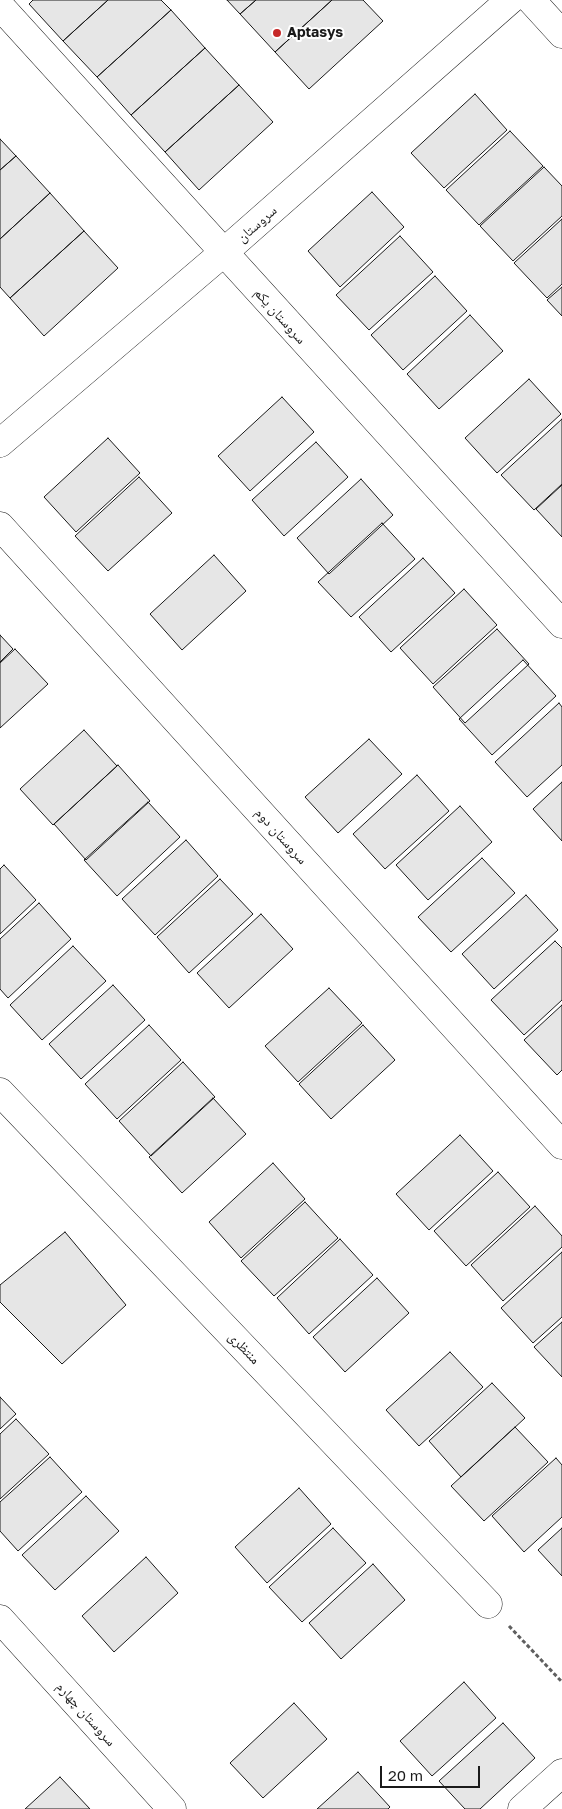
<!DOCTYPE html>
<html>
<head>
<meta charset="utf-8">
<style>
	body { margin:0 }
	#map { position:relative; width:562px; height:1809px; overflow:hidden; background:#fff; font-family:"Golos Text",sans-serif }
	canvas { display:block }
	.scale { position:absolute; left:380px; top:1766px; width:100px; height:22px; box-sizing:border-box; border:2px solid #1a1a1a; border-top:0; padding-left:6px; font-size:15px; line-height:18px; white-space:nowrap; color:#1a1a1a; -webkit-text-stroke:4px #fff; paint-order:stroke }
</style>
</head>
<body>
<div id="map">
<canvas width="562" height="1809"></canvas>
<div class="scale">20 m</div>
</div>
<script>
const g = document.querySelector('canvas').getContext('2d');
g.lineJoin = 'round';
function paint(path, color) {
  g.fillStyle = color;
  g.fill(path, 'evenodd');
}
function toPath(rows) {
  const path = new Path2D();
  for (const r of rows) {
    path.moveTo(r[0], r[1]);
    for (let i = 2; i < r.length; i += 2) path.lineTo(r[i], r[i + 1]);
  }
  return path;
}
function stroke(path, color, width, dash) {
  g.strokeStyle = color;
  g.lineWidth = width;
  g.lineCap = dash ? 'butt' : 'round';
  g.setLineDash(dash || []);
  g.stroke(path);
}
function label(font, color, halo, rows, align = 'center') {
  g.font = font + ' "Golos Text","Noto Naskh Arabic",sans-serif';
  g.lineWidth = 4;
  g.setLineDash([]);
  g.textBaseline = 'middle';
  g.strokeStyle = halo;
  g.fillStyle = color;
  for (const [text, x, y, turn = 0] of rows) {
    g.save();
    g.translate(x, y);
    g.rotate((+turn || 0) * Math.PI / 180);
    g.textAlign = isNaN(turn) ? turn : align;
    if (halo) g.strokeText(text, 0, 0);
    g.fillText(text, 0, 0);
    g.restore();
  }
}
const building = toPath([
	[33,0,108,0,63,41,29,4,33,0],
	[108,0,161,0,171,10,97,77,63,41,108,0],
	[227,0,256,0,240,14,227,0],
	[256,0,332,0,275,52,240,14,256,0],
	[332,0,363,0,383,21,309,89,275,52,332,0],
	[171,10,205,48,131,115,97,77,171,10],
	[205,48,239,85,165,152,131,115,205,48],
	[239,85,273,122,199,190,165,152,239,85],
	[475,94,507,130,444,188,411,153,475,94],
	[510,131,543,166,479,225,446,190,510,131],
	[0,139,16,156,0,170,0,139],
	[16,156,50,193,0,239,0,170,16,156],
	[544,167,562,186,562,216,513,261,480,226,544,167],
	[372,192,404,227,340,287,308,251,372,192],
	[50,193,84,231,10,298,0,287,0,239,50,193],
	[562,219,562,284,547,298,514,263,562,219],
	[84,231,118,268,44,336,10,298,84,231],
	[400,236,433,272,369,330,336,295,400,236],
	[435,276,467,311,403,370,371,335,435,276],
	[562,287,562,316,547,300,562,287],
	[470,315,503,351,439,409,407,374,470,315],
	[529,379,561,414,497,473,465,438,529,379],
	[282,397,314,432,250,491,218,456,282,397],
	[562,419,562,484,534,510,501,475,562,419],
	[108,438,140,473,76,532,44,497,108,438],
	[316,442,348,477,284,536,252,500,316,442],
	[139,477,172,513,108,571,75,536,139,477],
	[361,479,393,515,329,574,297,538,361,479],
	[562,485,562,537,536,509,562,485],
	[382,523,415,559,351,617,318,582,382,523],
	[214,555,246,591,182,650,150,614,214,555],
	[423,558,455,593,391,652,359,617,423,558],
	[464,589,497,625,433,684,400,648,464,589],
	[497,629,529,664,465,723,433,687,497,629],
	[0,635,13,649,0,662,0,635],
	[15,649,48,684,0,728,0,663,15,649],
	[523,660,556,696,492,755,459,719,523,660],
	[559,703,562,707,562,765,527,797,495,762,559,703],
	[84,730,117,766,53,825,20,789,84,730],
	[369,739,402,774,338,833,305,797,369,739],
	[118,765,150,801,86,860,54,824,118,765],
	[417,775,449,811,385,869,353,834,417,775],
	[562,782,562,841,533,809,562,782],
	[148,802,180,837,117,896,84,860,148,802],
	[460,806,492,842,428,900,396,865,460,806],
	[186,840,218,876,155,935,122,899,186,840],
	[482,858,515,893,451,952,418,917,482,858],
	[4,865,36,900,0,934,0,869,4,865],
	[220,879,253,914,189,973,157,937,220,879],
	[526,895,558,930,494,989,462,954,526,895],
	[39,903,71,939,8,998,0,989,0,939,39,903],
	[261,914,293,949,229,1008,197,973,261,914],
	[555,941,562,948,562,1000,524,1035,491,1000,555,941],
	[73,946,106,981,42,1040,10,1005,73,946],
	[113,985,145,1020,81,1079,49,1044,113,985],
	[329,988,362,1023,298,1082,265,1046,329,988],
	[562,1005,562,1070,557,1075,524,1040,562,1005],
	[149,1025,181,1060,117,1119,85,1084,149,1025],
	[363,1025,395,1060,331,1119,299,1084,363,1025],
	[183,1062,215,1097,151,1156,119,1121,183,1062],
	[213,1098,246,1134,182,1193,149,1157,213,1098],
	[460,1135,493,1171,429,1230,396,1194,460,1135],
	[273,1163,305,1199,241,1258,209,1222,273,1163],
	[498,1172,530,1207,466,1266,434,1231,498,1172],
	[305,1202,338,1238,274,1296,241,1261,305,1202],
	[535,1206,562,1236,562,1247,503,1301,471,1265,535,1206],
	[65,1232,126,1305,62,1364,0,1302,0,1285,65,1232],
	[340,1239,373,1275,309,1334,277,1298,340,1239],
	[562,1252,562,1317,533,1343,501,1308,562,1252],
	[377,1278,409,1313,345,1372,313,1337,377,1278],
	[562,1322,562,1377,534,1347,562,1322],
	[450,1352,483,1387,419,1446,386,1410,450,1352],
	[492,1383,525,1418,461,1477,429,1441,492,1383],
	[0,1397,16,1414,0,1429,0,1397],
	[16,1419,49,1454,0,1499,0,1434,16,1419],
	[515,1427,548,1462,484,1521,451,1486,515,1427],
	[50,1457,82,1492,18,1551,0,1531,0,1502,50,1457],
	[556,1458,562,1465,562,1517,524,1552,492,1516,556,1458],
	[299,1488,331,1524,267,1583,235,1547,299,1488],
	[86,1496,119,1531,55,1590,22,1555,86,1496],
	[333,1528,366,1563,302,1622,269,1587,333,1528],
	[562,1528,562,1576,538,1550,562,1528],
	[146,1557,178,1593,114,1652,82,1616,146,1557],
	[373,1564,405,1600,341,1659,309,1623,373,1564],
	[464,1682,496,1718,432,1776,400,1741,464,1682],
	[294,1703,327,1739,263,1798,230,1763,294,1703],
	[503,1723,535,1758,480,1809,465,1809,439,1781,503,1723],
	[358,1772,390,1807,388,1809,317,1809,358,1772],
	[60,1777,90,1809,25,1809,60,1777]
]);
paint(building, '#e6e6e6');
stroke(building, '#1a1a1a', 1);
const street = toPath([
	[0,6,562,624],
	[0,526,562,1145],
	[0,1092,488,1604],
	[0,1619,172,1809]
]);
const secondary = toPath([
	[531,0,562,34],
	[0,443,223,253,510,0],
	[522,1809,562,1773]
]);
stroke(street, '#1a1a1a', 29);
stroke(secondary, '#1a1a1a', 29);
stroke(toPath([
	[509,1626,562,1682]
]), '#5f5f5f', 3, [4, 2.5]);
stroke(street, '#fff', 28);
stroke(secondary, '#fff', 28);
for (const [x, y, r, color] of [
	[277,33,5,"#c62828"]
]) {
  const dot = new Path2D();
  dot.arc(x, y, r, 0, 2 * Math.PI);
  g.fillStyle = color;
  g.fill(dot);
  stroke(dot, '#fff', 2);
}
label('bold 14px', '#1a1a1a', '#fff', [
	["Aptasys",287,33]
], 'left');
label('14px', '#1a1a1a', '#fff', [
	["سروستان",257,224,-41],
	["سروستان یکم",280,316,48],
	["سروستان دوم",281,836,48],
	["منتظری",244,1348,46],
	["سروستان چهارم",86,1714,48]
]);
</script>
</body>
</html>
